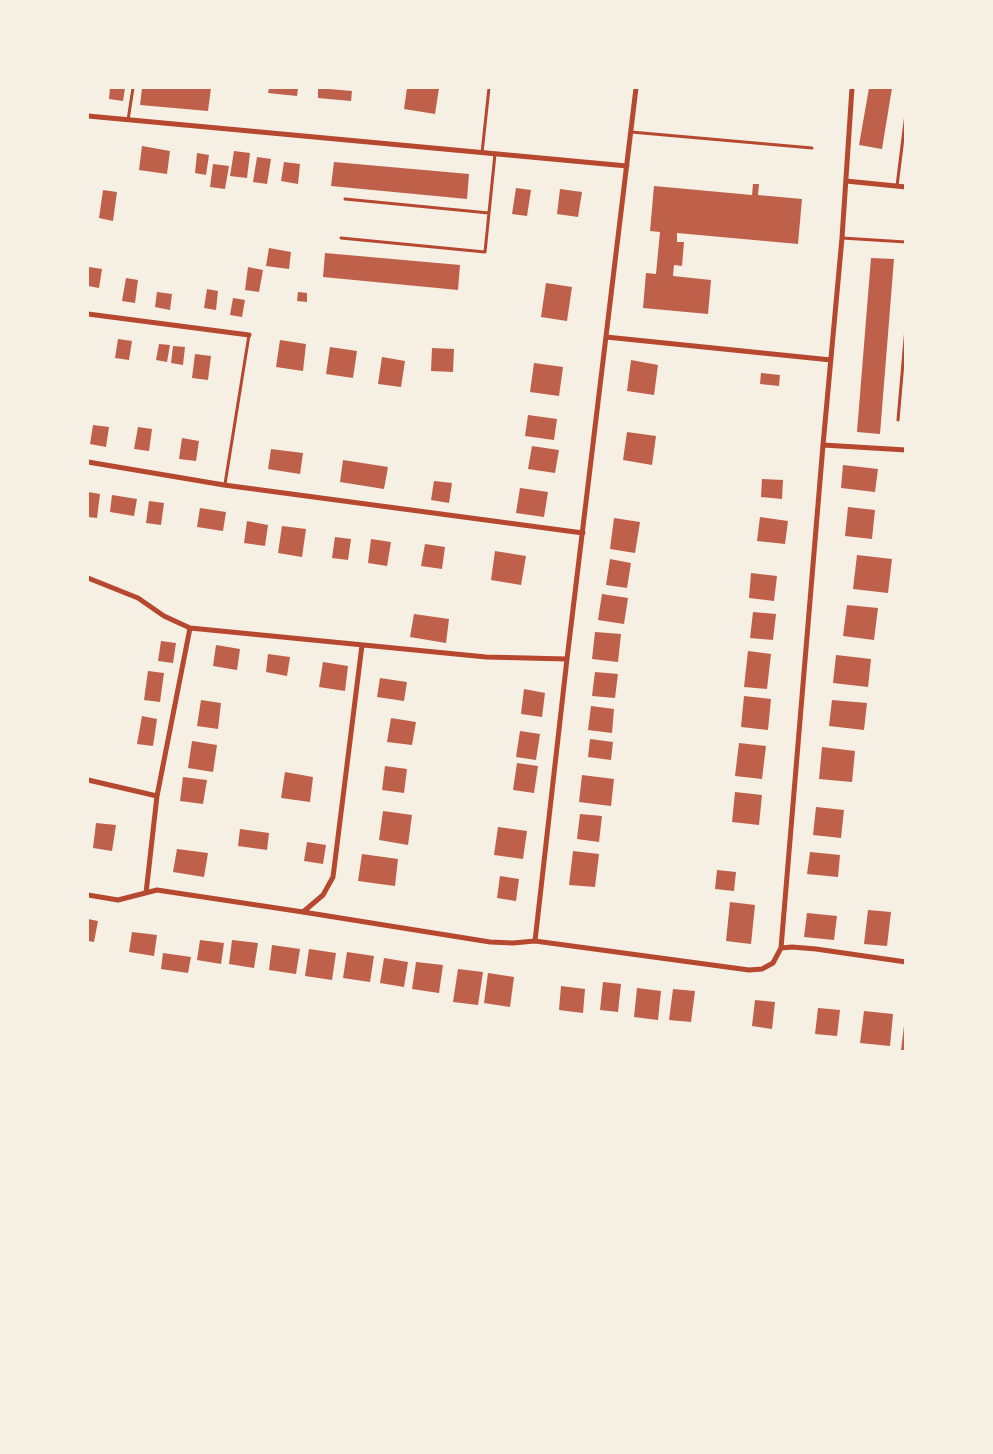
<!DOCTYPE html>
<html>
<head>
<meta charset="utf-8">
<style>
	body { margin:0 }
	#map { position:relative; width:993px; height:1454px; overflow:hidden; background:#f6efe4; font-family:Mulish,sans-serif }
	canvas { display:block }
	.frame { position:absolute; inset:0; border:89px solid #f6efe4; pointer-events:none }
</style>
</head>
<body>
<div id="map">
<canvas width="993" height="1454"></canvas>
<div class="frame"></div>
</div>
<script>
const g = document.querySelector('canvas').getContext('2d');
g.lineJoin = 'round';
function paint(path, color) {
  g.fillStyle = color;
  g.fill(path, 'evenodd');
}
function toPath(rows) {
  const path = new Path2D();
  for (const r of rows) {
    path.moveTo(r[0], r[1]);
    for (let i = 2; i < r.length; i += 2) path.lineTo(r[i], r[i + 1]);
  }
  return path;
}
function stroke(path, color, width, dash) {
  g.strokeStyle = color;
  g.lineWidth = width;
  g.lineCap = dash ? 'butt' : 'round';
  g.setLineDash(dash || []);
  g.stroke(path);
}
paint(toPath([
	[110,88,125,88,123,101,109,99],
	[142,88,211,88,208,111,140,105],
	[269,88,298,88,297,96,268,93],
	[318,88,352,91,351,101,318,98],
	[407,88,439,88,435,114,404,109],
	[869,88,892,88,882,149,859,145],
	[142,146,170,151,167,174,139,170],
	[234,151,250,153,247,178,230,176],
	[197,153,209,155,206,175,195,173],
	[257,157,271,159,267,184,253,182],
	[284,162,300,164,298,184,281,181],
	[334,162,469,174,467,199,331,186],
	[213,164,229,166,225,189,210,187],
	[753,184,759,184,758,195,802,199,798,244,677,233,677,242,684,242,682,266,674,265,673,276,711,280,708,314,643,308,646,273,656,274,660,232,650,231,654,186,752,195],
	[516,188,531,190,527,216,512,214],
	[560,189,582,192,578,217,557,214],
	[103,190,117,192,113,221,99,218],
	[269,248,291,252,289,269,266,266],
	[325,253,460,265,458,290,323,277],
	[871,258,894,259,880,434,857,432],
	[89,267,102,269,99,288,88,286],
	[248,267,263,270,259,292,245,290],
	[126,278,138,280,135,303,122,301],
	[546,283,572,287,567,321,541,317],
	[207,289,218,291,216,310,204,308],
	[157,292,172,294,170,310,155,307],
	[298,292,307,293,307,302,297,301],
	[233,298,245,300,242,317,230,315],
	[118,339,132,341,129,360,115,358],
	[280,340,306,344,303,371,276,367],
	[159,344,170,345,167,362,156,360],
	[173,346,185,347,183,365,171,363],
	[330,347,357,351,353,378,326,374],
	[432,348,454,349,453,372,431,371],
	[195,354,211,356,208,380,192,378],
	[382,357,405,361,401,387,378,384],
	[631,360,658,365,654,395,627,391],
	[534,363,563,367,559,396,530,392],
	[761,373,780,375,779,386,760,384],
	[528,415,557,419,554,440,525,436],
	[93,425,109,427,106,447,90,444],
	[138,427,152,429,149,451,134,449],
	[627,432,656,436,652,465,623,460],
	[182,438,199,441,196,461,179,459],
	[532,446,559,450,555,473,528,469],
	[271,449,303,453,300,474,268,469],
	[343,460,388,467,384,489,340,482],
	[843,465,878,469,875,492,841,488],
	[762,479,783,480,782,499,761,497],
	[434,481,452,483,449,503,431,500],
	[520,488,548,492,544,517,516,513],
	[88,492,100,494,97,518,88,517],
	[112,495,137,499,134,516,110,512],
	[149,501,164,503,161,525,146,523],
	[848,507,875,510,872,539,845,536],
	[200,508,226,512,223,531,197,527],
	[760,517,788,521,785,544,757,541],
	[614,518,640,522,635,553,610,549],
	[247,521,268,525,265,546,244,543],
	[282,526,306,529,302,557,278,553],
	[335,537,351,539,348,560,332,558],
	[371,539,391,542,387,566,368,563],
	[425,544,445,547,442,569,421,566],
	[495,551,526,556,521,585,491,580],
	[857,555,892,559,888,593,853,589],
	[610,559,631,563,627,588,606,585],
	[751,573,777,576,774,601,749,598],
	[602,594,628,598,624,624,598,620],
	[847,605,878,608,874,640,843,636],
	[753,612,776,614,773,640,750,638],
	[414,614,449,619,446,643,410,637],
	[595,632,621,634,618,662,592,659],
	[161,641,176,643,173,663,158,661],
	[216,645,240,649,237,670,213,666],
	[748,651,771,654,767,689,744,687],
	[268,654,290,657,287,676,266,672],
	[836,655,871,659,868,687,833,683],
	[323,662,348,666,345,691,319,687],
	[148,671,164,673,160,702,144,700],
	[595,672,618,674,615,698,592,696],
	[380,678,407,682,404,701,377,697],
	[524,689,545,693,542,717,521,714],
	[744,696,771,699,768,730,741,727],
	[201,700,221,703,218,729,197,726],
	[832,700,867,703,864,730,829,726],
	[591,706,614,709,612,733,588,730],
	[142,716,157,719,153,746,137,744],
	[391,718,416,722,412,745,387,742],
	[520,731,540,734,536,760,516,757],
	[590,739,613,742,611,760,588,757],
	[192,741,217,745,213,772,188,768],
	[739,743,766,746,762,779,735,776],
	[822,747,855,751,852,782,819,779],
	[517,763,538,766,534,793,513,790],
	[385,766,407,769,404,793,382,790],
	[285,772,313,777,310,802,281,798],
	[582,775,614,779,611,806,579,802],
	[183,777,207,780,203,804,180,801],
	[735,792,762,795,759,825,732,822],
	[816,807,844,810,841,838,813,835],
	[383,811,412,815,408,845,379,840],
	[580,814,602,816,599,842,577,839],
	[96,823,116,825,112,851,93,848],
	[498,827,527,831,523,859,494,855],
	[240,829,269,833,267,850,238,846],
	[307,842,326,845,323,864,304,861],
	[177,849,208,853,204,877,173,872],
	[573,851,599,854,595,887,569,885],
	[810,852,840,855,838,877,807,874],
	[362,854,398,859,395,886,358,881],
	[717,870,736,872,734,891,715,889],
	[500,876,519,879,516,901,497,898],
	[730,902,755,905,751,944,726,941],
	[868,910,891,912,887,946,864,944],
	[807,913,837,916,834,940,804,937],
	[88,919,98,921,94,942,88,941],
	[132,932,157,935,154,956,129,952],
	[200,940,224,943,221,964,197,960],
	[232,940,258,943,254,968,229,964],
	[272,945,300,949,296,974,269,970],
	[309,949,336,953,332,980,305,976],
	[347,952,374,956,370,982,343,978],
	[163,953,191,957,188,973,161,969],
	[384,958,408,962,404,987,380,983],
	[416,962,443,965,439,993,412,989],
	[458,969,483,972,478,1005,453,1002],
	[488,973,514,977,510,1007,484,1003],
	[603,982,621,984,618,1012,600,1010],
	[561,986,585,989,583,1013,559,1010],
	[637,988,661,991,658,1020,634,1017],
	[673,989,695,991,691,1022,669,1020],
	[755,1000,775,1002,772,1029,752,1026],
	[818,1008,840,1010,837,1036,815,1034],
	[864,1011,893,1014,890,1046,860,1043],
	[904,1026,906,1026,906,1050,901,1050]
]), '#bf614a');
stroke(toPath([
	[128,120,133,88],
	[631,132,812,148],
	[482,153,489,88],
	[897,186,906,114],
	[345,199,489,213],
	[341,238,485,252,495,154],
	[842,238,906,242],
	[898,420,906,328],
	[225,484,249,335]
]), '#b5482f', 3);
stroke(toPath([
	[88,116,627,166],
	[846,181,906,187],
	[88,314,249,335],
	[606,337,831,360],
	[823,445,906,450],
	[88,462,224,485,583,533],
	[88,578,138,598,164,616,190,628,486,657,567,659],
	[88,780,157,796],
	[146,893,157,796,190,628],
	[88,895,118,900,157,890,303,912,490,942,513,943,535,941,749,970,762,969,773,963,781,948,792,947,816,949,906,962],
	[303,912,323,895,333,877,362,645],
	[535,941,567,659,636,88],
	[781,948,823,445,842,238,852,88]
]), '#b5482f', 5);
</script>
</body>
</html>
